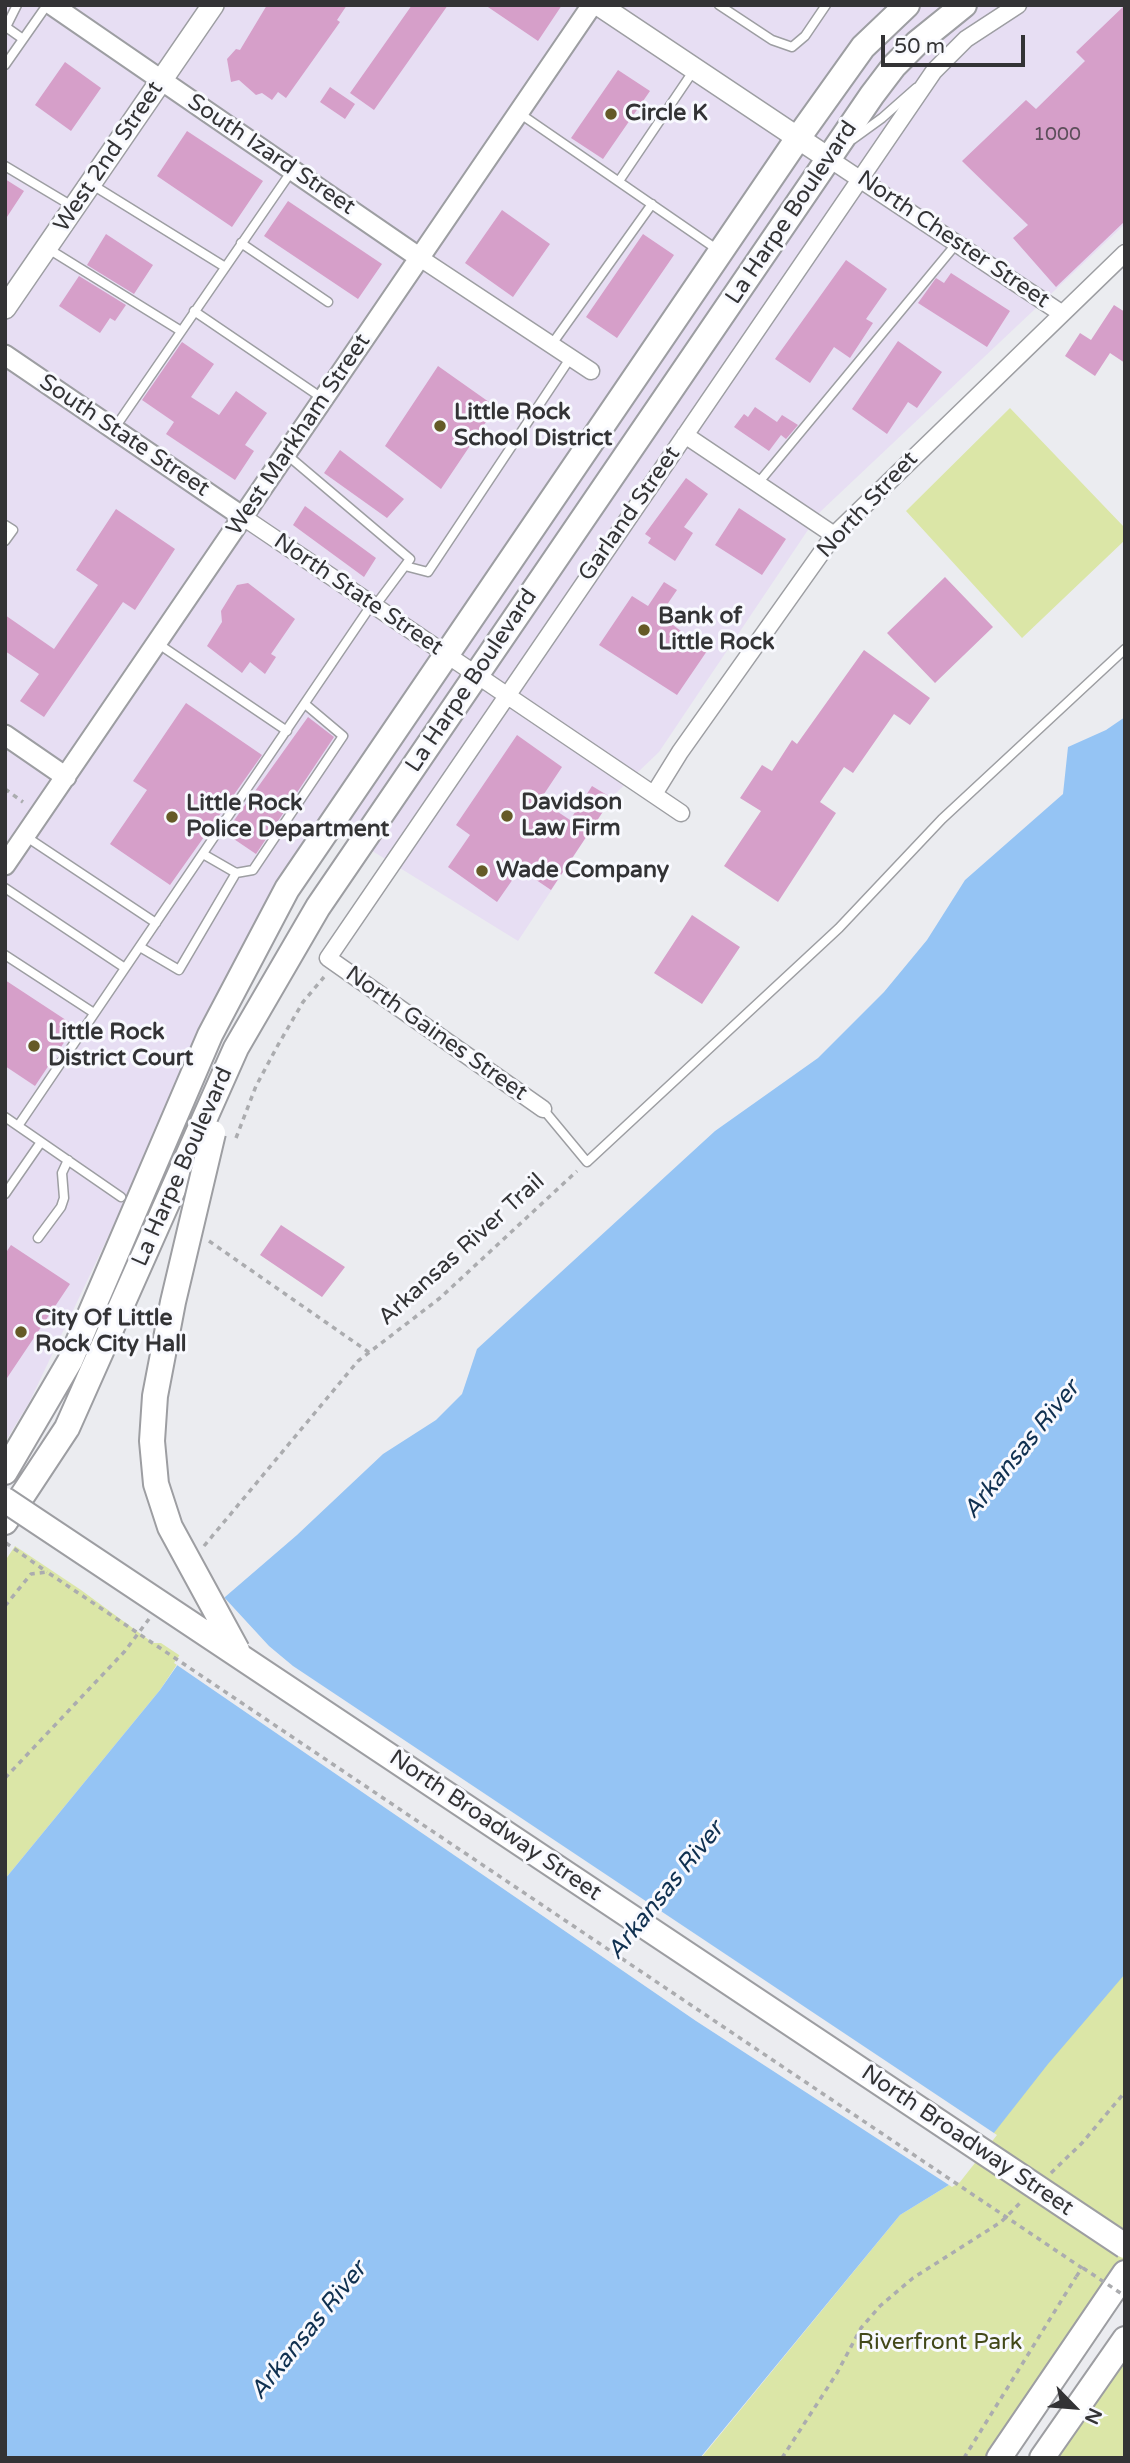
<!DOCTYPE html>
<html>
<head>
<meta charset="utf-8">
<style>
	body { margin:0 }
	#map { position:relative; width:1130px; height:2463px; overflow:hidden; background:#ebecf0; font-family:"Varela Round",sans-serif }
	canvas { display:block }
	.frame { position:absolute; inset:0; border:7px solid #333335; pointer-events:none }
	.north { position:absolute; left:1039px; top:2372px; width:70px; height:70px; -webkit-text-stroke:5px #f8f9fe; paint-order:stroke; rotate:115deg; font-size:19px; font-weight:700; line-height:28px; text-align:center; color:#333335 }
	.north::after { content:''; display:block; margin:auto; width:24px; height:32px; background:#333335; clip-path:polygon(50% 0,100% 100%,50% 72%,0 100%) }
	.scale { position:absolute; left:881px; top:35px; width:144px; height:32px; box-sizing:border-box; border:4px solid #333335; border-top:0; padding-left:9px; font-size:21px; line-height:24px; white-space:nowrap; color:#333335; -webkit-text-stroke:5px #f8f9fe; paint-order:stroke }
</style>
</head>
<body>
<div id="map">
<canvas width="1130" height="2463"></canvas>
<div class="frame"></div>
<div class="north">N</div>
<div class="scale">50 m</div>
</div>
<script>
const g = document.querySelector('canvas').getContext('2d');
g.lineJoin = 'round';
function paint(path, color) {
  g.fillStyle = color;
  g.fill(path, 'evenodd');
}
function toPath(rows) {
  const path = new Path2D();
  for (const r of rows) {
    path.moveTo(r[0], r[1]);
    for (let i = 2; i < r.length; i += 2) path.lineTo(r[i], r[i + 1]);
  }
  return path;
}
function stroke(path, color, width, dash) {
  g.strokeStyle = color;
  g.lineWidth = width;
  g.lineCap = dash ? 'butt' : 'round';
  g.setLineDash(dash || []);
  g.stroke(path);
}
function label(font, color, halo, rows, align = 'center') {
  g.font = font + ' "Varela Round",sans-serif';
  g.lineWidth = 6;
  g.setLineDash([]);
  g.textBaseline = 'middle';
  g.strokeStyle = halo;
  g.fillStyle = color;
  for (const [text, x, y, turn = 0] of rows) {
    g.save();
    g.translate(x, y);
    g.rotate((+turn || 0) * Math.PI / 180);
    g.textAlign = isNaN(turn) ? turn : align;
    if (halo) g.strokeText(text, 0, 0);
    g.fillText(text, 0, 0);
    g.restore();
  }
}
paint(toPath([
	[5,5,1125,5,1125,224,820,512,659,752,614,795,518,941,319,818,259,919,29,1403,5,1442]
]), '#e7def3');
paint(toPath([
	[1010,408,1125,528,1125,540,1022,638,906,511],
	[15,1546,81,1590,153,1643,161,1643,182,1657,160,1690,5,1879,5,1561],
	[1125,1973,1125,2276,1000,2458,701,2458,900,2215,957,2180,1065,2040],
	[1125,2354,1125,2458,1058,2458]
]), '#dbe6a7');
paint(toPath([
	[1125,717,1125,1974,1048,2064,957,2180,900,2215,700,2458,5,2458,5,1879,160,1690,225,1597,297,1535,383,1454,436,1420,462,1394,477,1349,715,1131,818,1058,884,992,927,940,965,880,1063,794,1068,747,1106,730]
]), '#95c4f4');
paint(toPath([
	[222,1595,269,1646,293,1666,997,2135,960,2182,952,2187,696,2021,174,1663]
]), '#ebecf0');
paint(toPath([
	[267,5,347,5,337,20,340,22,286,98,278,92,272,100,262,93,256,95,239,80,231,82,227,59,236,49,240,50],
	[412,5,448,5,374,110,350,93],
	[485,5,562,5,538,41],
	[1125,5,1125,221,1056,287,1013,238,1028,225,962,161,1026,100,1036,109,1085,61,1076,52],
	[65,62,101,88,71,131,35,105],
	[618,70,650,91,603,159,571,138],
	[330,87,355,104,345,119,320,102],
	[187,131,263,181,232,227,157,176],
	[5,179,24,191,5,220],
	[288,201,382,264,358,299,264,236],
	[502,210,550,244,513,297,465,263],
	[106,234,153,265,134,294,87,265],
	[643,234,674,255,617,338,586,317],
	[846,260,887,289,866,319,873,323,850,358,834,347,810,383,775,359],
	[951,273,1010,311,987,347,918,303,936,278,944,283],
	[79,276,126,305,115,321,110,318,100,333,59,306],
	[1114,305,1125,312,1125,363,1110,353,1095,376,1065,356,1080,333,1091,340],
	[898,341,942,372,917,408,908,402,887,434,852,409],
	[182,342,214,364,191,397,219,415,236,391,267,413,245,445,254,451,235,480,166,434,174,422,142,400],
	[438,366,496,407,441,489,385,446],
	[755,407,777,422,782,415,798,425,786,439,781,435,769,451,734,427,744,414,748,417],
	[340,450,404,499,387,518,324,473],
	[686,478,708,494,684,527,693,533,675,561,648,543,651,538,645,534],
	[305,506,376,558,364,577,293,525],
	[739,508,786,539,762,575,715,545],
	[116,509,175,549,135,610,123,602,44,717,20,701,39,674,5,651,5,615,54,649,98,585,76,570],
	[945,577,993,627,935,683,887,633],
	[664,582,677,590,660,615,707,651,677,695,599,645,632,596,648,606],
	[248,583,295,619,271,654,276,657,265,674,250,662,242,673,207,646,222,622,221,611,237,585],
	[864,650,930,698,910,725,894,714,853,773,844,767,820,802,836,813,778,902,724,866,761,811,740,798,762,765,772,771,792,740,797,744],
	[186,703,262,755,170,885,110,844,147,790,133,781],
	[308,717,334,737,256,854,225,833],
	[517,735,562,767,540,800,570,820,592,786,612,798,551,890,520,869,497,902,448,867,470,835,456,825],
	[692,915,740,947,702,1004,654,973],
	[5,980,75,1026,35,1086,5,1066],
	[281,1225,345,1267,322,1297,260,1255],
	[11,1245,70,1284,5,1381,5,1254]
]), '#d69fc9');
const service = toPath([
	[17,5,6,27,23,39],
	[719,5,772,40,792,47,805,36,826,5],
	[5,65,47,5],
	[519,113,718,250],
	[853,139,882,118,916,88],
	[5,166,72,206],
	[619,181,694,70],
	[91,184,225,267],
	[241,243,328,302],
	[47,248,181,331],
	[194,311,322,398],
	[552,344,652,204],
	[114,429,291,172],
	[286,454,410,559,375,606],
	[759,482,957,243],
	[5,525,13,530,5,541],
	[405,566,428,572,571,357],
	[157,643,287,731],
	[25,836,156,923],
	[236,873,253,870,343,736,305,704],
	[5,888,125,968],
	[140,947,179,970,236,873,203,854],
	[5,955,94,1013],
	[543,1109,587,1162,839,928,942,819,1125,649],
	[5,1117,121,1197],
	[18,1126,372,604],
	[5,1194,41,1142],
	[38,1238,61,1207,64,1198,62,1173,68,1160]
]);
const minor = toPath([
	[828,158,1061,313],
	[420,258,591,371],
	[685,435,834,535],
	[243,517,681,813],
	[654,794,680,752,834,535,1125,253],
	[543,1109,328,958,934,71,966,39,1018,5]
]);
const tertiary = toPath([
	[52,5,420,258],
	[5,355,243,517],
	[5,735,66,777],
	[5,865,592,5]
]);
const secondary = toPath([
	[599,5,828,158],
	[5,308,213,5]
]);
const primary = toPath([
	[5,1472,70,1361,210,1035,287,889,798,138,863,47,907,5],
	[5,1522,67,1428,236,1048,318,907,872,95,894,66,917,43,964,5],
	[999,2458,1125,2273],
	[1042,2458,1125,2339]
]);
stroke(service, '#9d9ea2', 11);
stroke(minor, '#9d9ea2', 19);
stroke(tertiary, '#9d9ea2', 23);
stroke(secondary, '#9d9ea2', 24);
stroke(primary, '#9d9ea2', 28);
stroke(toPath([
	[5,789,23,802],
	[236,1138,256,1086,278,1045,303,1002,324,977],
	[209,1241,370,1353],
	[6,1543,47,1572],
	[204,1546,358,1361,440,1298,577,1171],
	[5,1778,125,1651,149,1619],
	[1051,2173,1082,2143,1125,2092],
	[782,2458,837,2373,861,2328,880,2306,913,2278,1001,2222,1020,2203],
	[964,2458,1076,2277]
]), '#abacaf', 3.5, [5, 5]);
stroke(service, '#fff', 8);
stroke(minor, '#fff', 16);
stroke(tertiary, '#fff', 19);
stroke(secondary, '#fff', 21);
stroke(primary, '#fff', 24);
const primaryBridge = toPath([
	[213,1133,173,1302,155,1396,152,1441,156,1484,170,1527,237,1650],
	[5,1500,1125,2246]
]);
stroke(primaryBridge, '#9d9ea2', 28, []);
stroke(toPath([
	[5,1606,31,1574,47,1572,1082,2268,1076,2277],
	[1083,2268,1125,2296]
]), '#abacaf', 3.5, [5, 5]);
stroke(primaryBridge, '#fff', 24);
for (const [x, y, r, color] of [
	[611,114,7,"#655a27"],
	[440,426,7,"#655a27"],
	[644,630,7,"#655a27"],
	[507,816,7,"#655a27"],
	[172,817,7,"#655a27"],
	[482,871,7,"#655a27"],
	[34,1046,7,"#655a27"],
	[21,1332,7,"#655a27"]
]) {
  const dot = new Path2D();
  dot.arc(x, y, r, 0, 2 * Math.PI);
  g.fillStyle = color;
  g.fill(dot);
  stroke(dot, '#f8f9fe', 2.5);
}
label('19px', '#5c4e5a', null, [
	["1000",1057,135]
]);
label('bold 23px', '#333335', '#f8f9fe', [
	["Circle K",625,114],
	["Little Rock",454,413],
	["School District",454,439],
	["Bank of",658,617],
	["Little Rock",658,643],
	["Davidson",521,803],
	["Law Firm",521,829],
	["Little Rock",186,804],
	["Police Department",186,830],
	["Wade Company",496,871],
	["Little Rock",48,1033],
	["District Court",48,1059],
	["City Of Little",35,1319],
	["Rock City Hall",35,1345]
], 'left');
label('23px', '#333335', '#f8f9fe', [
	["South Izard Street",271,155,34],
	["West 2nd Street",109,157,-56],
	["La Harpe Boulevard",792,213,-56],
	["North Chester Street",953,240,34],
	["West Markham Street",299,435,-56],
	["South State Street",124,436,34],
	["North Street",868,505,-47],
	["Garland Street",630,514,-55],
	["North State Street",358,595,34],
	["La Harpe Boulevard",472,681,-56],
	["North Gaines Street",436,1034,35],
	["La Harpe Boulevard",183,1167,-66],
	["Arkansas River Trail",462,1250,-42],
	["North Broadway Street",495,1826,34],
	["North Broadway Street",967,2141,34]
]);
label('23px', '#424818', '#f8f9fe', [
	["Riverfront Park",940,2343]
]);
label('italic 24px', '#0f3050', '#f8f9fe', [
	["Arkansas River",1022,1450,-51],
	["Arkansas River",666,1891,-51],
	["Arkansas River",309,2331,-51]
]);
</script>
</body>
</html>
